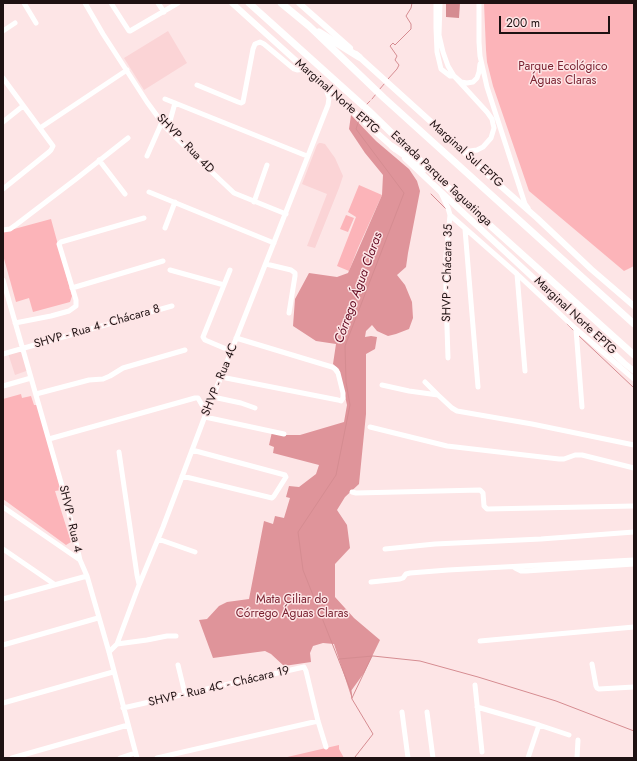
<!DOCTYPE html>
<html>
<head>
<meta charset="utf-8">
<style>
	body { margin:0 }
	#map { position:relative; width:637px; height:761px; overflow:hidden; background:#fde5e6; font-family:Jost,sans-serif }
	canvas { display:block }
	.frame { position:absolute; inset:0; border:4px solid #1e1112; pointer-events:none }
	.scale { position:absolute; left:499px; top:16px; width:111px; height:18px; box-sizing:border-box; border:2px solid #1e1112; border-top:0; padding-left:5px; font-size:12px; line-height:14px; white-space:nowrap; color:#1e1112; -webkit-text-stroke:3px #fde5e6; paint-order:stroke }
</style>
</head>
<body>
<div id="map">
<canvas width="637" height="761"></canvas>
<div class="frame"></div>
<div class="scale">200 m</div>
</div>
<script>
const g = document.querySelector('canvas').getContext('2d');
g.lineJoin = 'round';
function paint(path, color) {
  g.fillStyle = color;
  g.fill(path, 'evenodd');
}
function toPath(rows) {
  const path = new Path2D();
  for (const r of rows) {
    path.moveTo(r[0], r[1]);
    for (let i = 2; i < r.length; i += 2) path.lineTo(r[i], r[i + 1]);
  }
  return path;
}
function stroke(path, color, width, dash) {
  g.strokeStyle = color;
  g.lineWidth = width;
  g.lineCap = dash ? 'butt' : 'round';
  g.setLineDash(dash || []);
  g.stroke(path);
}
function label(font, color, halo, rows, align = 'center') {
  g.font = font + ' Jost,sans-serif';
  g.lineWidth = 3;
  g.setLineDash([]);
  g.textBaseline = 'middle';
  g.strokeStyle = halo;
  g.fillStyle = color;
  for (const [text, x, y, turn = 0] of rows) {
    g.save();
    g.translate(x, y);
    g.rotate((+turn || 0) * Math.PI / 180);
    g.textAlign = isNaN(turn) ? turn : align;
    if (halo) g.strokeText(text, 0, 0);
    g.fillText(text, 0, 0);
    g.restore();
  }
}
paint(toPath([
	[168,31,187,63,144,90,124,58],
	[319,143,321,143,325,144,335,158,343,176,339,188,315,248,307,246,327,194,302,184,317,145],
	[22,348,29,370,15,375,8,353]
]), '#fbd4d6');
paint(toPath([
	[484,3,634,3,634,266,624,271,529,191,493,86,487,62,486,50],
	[359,185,382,195,358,248,349,271,337,266,356,217,348,212],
	[346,215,354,218,348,232,340,229],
	[51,219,72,296,70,302,33,312,29,298,16,302,3,255,3,232],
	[21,394,22,398,31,396,34,405,37,405,61,490,55,491,71,542,66,545,3,499,3,399],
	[339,745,339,749,344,758,283,758]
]), '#fcb4b9');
paint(toPath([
	[351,115,376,141,409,169,417,181,420,191,408,253,406,267,397,275,405,285,412,302,413,318,409,329,396,334,388,336,377,331,372,325,366,331,365,337,371,336,377,337,375,349,366,354,366,414,359,484,345,497,337,510,347,525,350,548,335,564,335,597,354,618,380,640,364,673,351,691,352,699,334,644,323,643,313,646,310,653,311,662,284,666,271,654,265,651,213,658,199,620,207,619,219,606,227,602,249,599,264,521,273,524,275,516,284,518,290,498,286,497,289,486,299,487,316,474,319,465,273,453,274,447,269,445,272,432,283,435,300,435,344,422,347,405,339,369,333,364,336,344,316,341,293,326,295,299,309,273,337,277,348,273,382,195,383,175,365,153,349,129]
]), '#df949a');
paint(toPath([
	[446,3,460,3,459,18,446,17]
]), '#d58c91');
stroke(toPath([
	[388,79,397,69,399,65,395,60,397,56,390,46,393,43,395,45,411,29,411,24,406,16,411,8,412,3],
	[379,90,385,83],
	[372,99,376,94],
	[366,105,370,101],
	[360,115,361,112,363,109],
	[431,194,446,209],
	[567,324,573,330],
	[579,336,633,387],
	[339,659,373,656,420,661,478,677,556,701,634,731],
	[352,698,372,656],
	[357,758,355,757,373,734,352,699,351,691,303,570,298,532,336,475,350,405,346,382,345,346,404,193,356,129,359,120]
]), '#d58c91', 1);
stroke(toPath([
	[24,3,36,23],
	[85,3,103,34,147,102,166,128,198,159,234,193,286,214],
	[111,3,129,31,130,31,178,3],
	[158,3,164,12],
	[436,3,436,28,437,52,441,69,450,76,454,76,461,82,467,83,473,82,477,78,479,72,480,64],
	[440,3,439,35,443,52,448,66,454,76,487,112,492,119,493,124,494,128,491,138,483,147,477,150,470,151,465,151,461,149],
	[479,3,479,42,480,56,487,87,525,204,528,208],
	[3,31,15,23],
	[3,78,53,146,51,150,49,152,3,189],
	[197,85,238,102,241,103,243,102,253,49,255,44,260,42,264,44,294,69,297,70,305,69],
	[165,99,307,156],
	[3,122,23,106],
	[40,128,127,70],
	[166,128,170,121,175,103],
	[147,156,162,122],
	[99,160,125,194],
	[149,192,274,243],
	[441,193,448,208,450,215,446,256,446,297,448,358],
	[254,202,267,165],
	[450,215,517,274,576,329,634,379],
	[165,228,175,202],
	[465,229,478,387],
	[3,230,10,229,17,224,76,179,128,138],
	[266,264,291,270,295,273,295,276,289,313],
	[170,270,224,285],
	[230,270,203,337,205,340,231,351],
	[517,274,525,371],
	[3,280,66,500,80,560,87,576,109,652,137,758],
	[72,288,163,261],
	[15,323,51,316,69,311,76,306,76,300,59,244,61,242,144,218],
	[576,329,582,407],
	[3,354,172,306],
	[221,377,338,400,341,401,343,398,343,393,338,373,335,369,332,367,236,338],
	[425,382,438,395],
	[382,385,409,391,438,395,452,408,457,411,532,424,634,445],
	[3,386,31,378],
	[36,394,89,380,103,379,110,376,123,368,185,350],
	[213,397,241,403,255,408],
	[205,417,284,434],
	[370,427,447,446,559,459,564,459,575,455,582,455,634,468],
	[49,439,195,398,198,398,202,405,208,408],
	[119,452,137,575,139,584],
	[182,476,272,498,274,496,286,477,285,475,192,450],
	[352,492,356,493,480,490,483,493,484,506,487,509,634,506],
	[3,507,80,560],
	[158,539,195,552],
	[3,549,54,584],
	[385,549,435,544,541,539,634,532],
	[515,568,521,571,526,571,634,564],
	[371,582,400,579,403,578,406,574,410,573,448,570,634,560],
	[3,599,87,576],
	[480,641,634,627],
	[117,644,147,640,167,636,176,636],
	[3,645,98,618],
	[109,652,117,644,139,585,163,527,208,408,221,377,328,105,329,98,326,89],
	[592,664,596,686,597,688,599,689,634,687],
	[178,665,185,694],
	[475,685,482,752],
	[3,703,113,672],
	[477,707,539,725,569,735],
	[123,708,304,667,306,671,318,721,326,747],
	[402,712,408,758],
	[427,712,433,758],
	[12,758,128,725],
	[120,758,135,753],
	[157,758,318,721],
	[528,758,539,725],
	[577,758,578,740]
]), '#fff', 5);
stroke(toPath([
	[232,3,305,69,395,149],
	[299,3,350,48],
	[356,54,461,149,479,167,537,218,591,269,634,306],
	[405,158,457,207,527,272,624,363,634,371]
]), '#fff', 6);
stroke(toPath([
	[249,3,369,111,444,184,634,355],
	[281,3,309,26,384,98,634,324],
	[319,32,359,57],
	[393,147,424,169]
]), '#fff', 7);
label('12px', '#7a2332', '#fde5e6', [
	["Parque Ecológico",563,67],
	["Águas Claras",563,81],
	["Mata Ciliar do",292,600],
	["Córrego Águas Claras",292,614]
]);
label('12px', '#1e1112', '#fde5e6', [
	["Marginal Norte EPTG",337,97,41],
	["SHVP - Rua 4D",185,144,46],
	["Marginal Sul EPTG",466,154,42],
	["Estrada Parque Taguatinga",441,179,43],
	["SHVP - Chácara 35",448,273,-89],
	["Marginal Norte EPTG",575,316,43],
	["SHVP - Rua 4 - Chácara 8",97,327,-16],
	["SHVP - Rua 4C",220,380,-68],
	["SHVP - Rua 4",70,519,77],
	["SHVP - Rua 4C - Chácara 19",219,687,-13]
]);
label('italic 13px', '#62071f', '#fde5e6', [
	["Córrego Água Claras",359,288,-70]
]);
</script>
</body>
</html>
